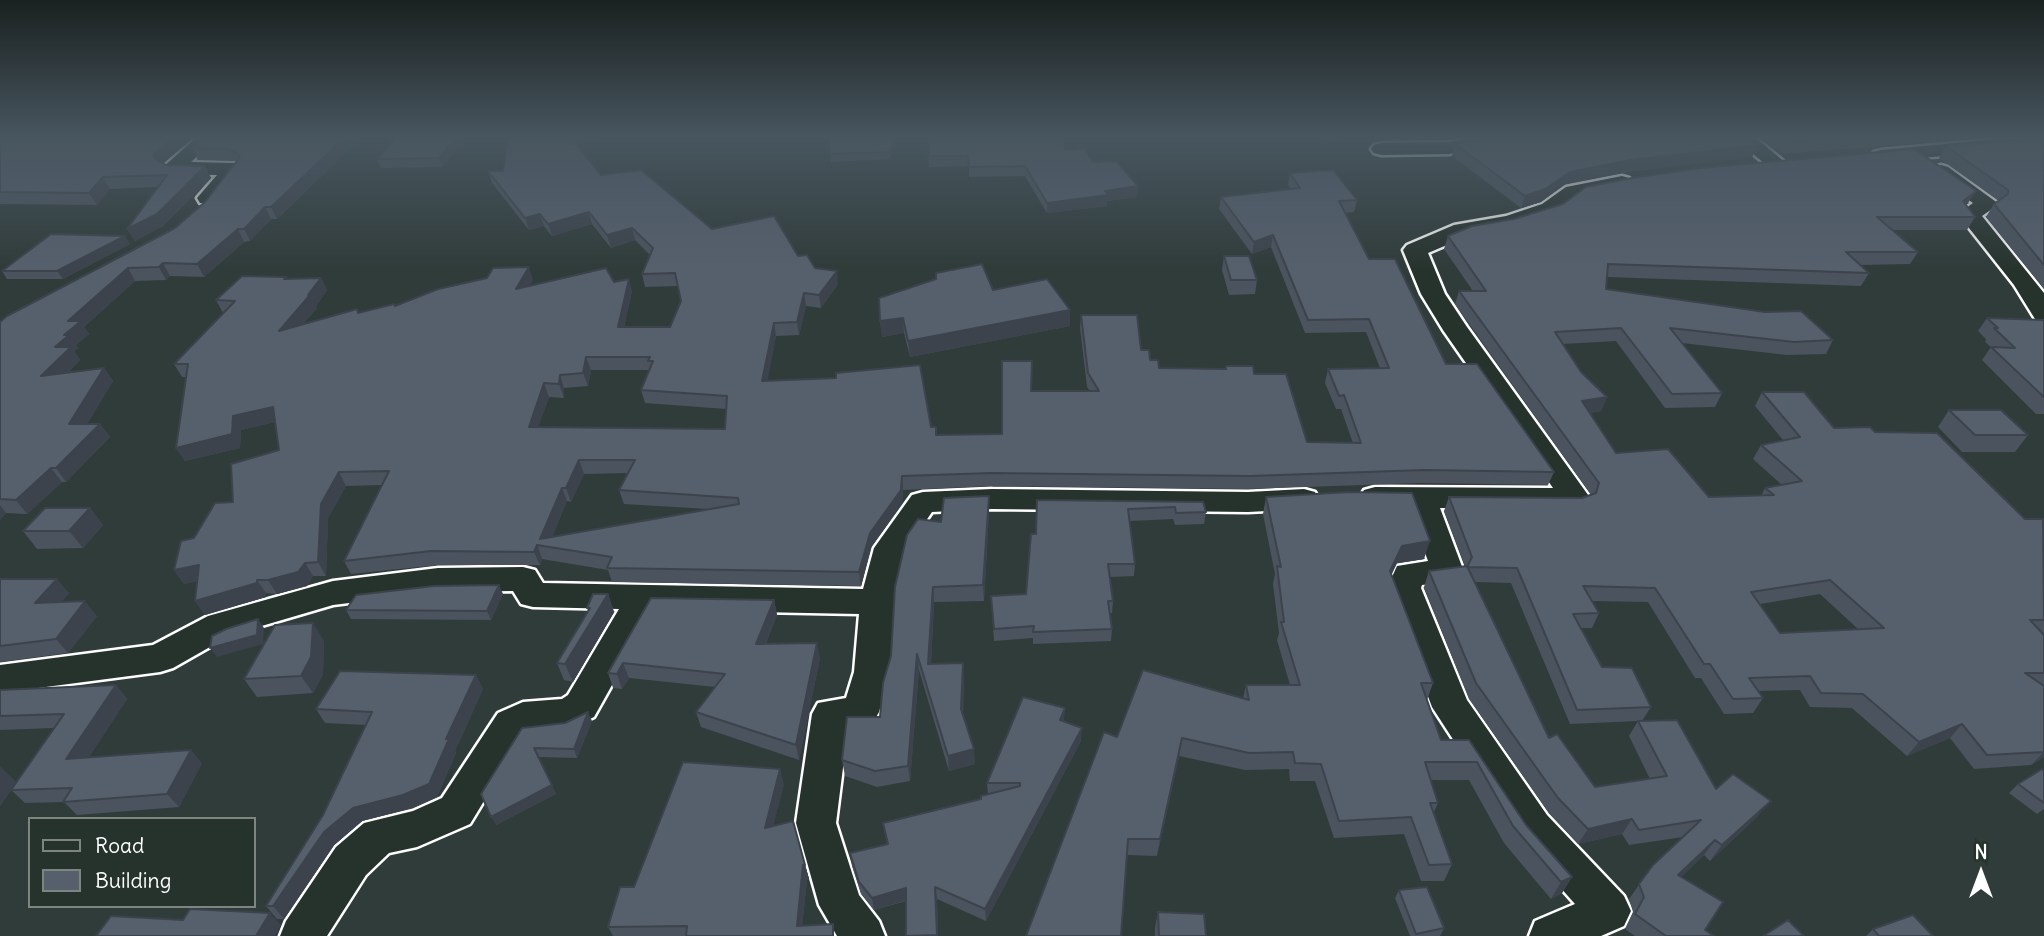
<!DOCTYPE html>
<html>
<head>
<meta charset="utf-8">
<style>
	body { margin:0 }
	#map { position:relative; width:2044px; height:936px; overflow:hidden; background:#303c3a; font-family:Delius,sans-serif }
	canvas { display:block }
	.legend { position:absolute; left:28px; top:817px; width:228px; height:91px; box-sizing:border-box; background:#26332d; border:2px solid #7d8581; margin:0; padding:9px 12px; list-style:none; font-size:21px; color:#fff }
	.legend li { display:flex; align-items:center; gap:14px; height:35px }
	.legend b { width:35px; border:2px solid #7d8581 }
	.north { position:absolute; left:1946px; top:838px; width:70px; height:70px; -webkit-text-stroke:5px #26332d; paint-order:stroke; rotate:0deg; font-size:19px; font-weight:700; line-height:28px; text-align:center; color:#fff }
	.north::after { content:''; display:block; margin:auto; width:24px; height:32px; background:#fff; clip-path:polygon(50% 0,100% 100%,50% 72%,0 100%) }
</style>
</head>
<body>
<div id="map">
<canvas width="2044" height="936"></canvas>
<ul class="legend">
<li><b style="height:9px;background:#26332d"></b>Road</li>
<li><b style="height:19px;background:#56606d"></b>Building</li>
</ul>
<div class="north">N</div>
</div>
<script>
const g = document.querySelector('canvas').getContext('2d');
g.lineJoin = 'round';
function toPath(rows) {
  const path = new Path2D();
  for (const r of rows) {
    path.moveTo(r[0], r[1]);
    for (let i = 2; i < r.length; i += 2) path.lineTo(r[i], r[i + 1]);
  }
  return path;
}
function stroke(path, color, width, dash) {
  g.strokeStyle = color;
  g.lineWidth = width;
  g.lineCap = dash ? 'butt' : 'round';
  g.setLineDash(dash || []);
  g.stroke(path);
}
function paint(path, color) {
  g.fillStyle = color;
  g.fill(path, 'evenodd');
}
const minor = toPath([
	[195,139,216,139,191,162,233,163,240,165,243,169,216,203,200,203,197,198,217,175,172,174,165,172,162,168,195,139],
	[1466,139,1503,139,1500,143,1449,154,1381,155,1374,153,1371,149,1374,145,1381,143,1449,142,1466,139],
	[1735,139,1757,139,1787,164,1784,168,1770,168,1735,139],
	[1998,139,2044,139,2044,146,1881,162,1874,160,1871,156,1874,152,1881,150,1998,139],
	[1941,165,1948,167,1999,204,1982,216,2044,293,2044,322,2035,319,2014,285,1958,214,1973,203,1934,175,1931,171,1934,167,1941,165],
	[1622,176,1629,178,1633,182,1629,186,1581,197,1558,214,1510,229,1468,236,1428,253,1445,294,1467,327,1591,499,1587,506,1576,509,1440,508,1464,572,1460,580,1422,585,1421,588,1467,700,1547,815,1624,896,1631,911,1624,926,1601,936,1529,936,1535,921,1575,904,1519,841,1432,707,1387,588,1397,566,1428,561,1409,508,1375,507,1364,504,1360,497,1364,490,1375,487,1553,488,1443,330,1421,294,1403,250,1407,245,1454,225,1506,216,1542,204,1566,187,1622,176],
	[992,489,1248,492,1304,489,1315,492,1319,499,1315,506,1304,509,1248,512,992,509,932,512,906,550,894,602,890,672,879,712,873,723,848,728,836,823,859,895,879,921,885,936,837,936,819,905,796,823,812,714,818,703,846,698,854,672,859,614,654,610,594,717,569,729,529,732,524,735,470,824,417,847,389,853,366,875,327,936,280,936,286,921,336,847,364,823,413,811,442,798,498,713,523,702,562,699,568,695,619,609,533,607,521,604,513,591,438,592,333,605,231,635,173,668,160,672,0,693,0,665,153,645,208,616,333,581,438,568,523,567,535,570,543,583,863,589,874,548,912,495,923,492,992,489]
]);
stroke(minor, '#fff', 5);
paint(minor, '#26332d');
paint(toPath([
	[0,139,163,163,166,165,205,166,211,178,163,226,135,241,127,229,158,187,110,189,97,205,0,204],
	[201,139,360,139,277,219,271,219,250,241,244,242,204,277,170,276,166,280,135,281,84,327,89,334,76,345,78,348,74,351,80,360,68,372,104,368,113,381,87,424,100,424,110,437,66,482,62,482,27,514,6,513,0,519,0,322,175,228,205,202,237,161,198,160,192,148],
	[465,139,442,167,381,168,377,159],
	[508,139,605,139,575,143,601,175,712,229,798,256,838,284,821,308,806,306,799,335,776,336,767,381,931,427,936,435,1002,434,1032,391,1090,391,1087,387,1080,328,1081,315,1141,350,1159,368,1225,369,1226,366,1254,374,1307,442,1353,443,1341,409,1336,409,1325,383,1328,369,1380,368,1366,332,1305,333,1271,247,1252,254,1219,209,1221,197,1291,189,1288,185,1290,173,1357,200,1354,212,1345,213,1369,259,1446,364,1554,472,1548,485,1420,483,1248,489,992,486,903,490,902,504,871,547,861,586,612,582,608,570,542,559,540,565,438,565,351,574,344,561,382,485,346,486,328,518,326,576,313,576,307,586,277,594,266,593,266,597,205,615,195,601,197,581,184,584,174,570,194,538,233,502,279,450,275,422,241,430,240,448,185,461,176,448,186,377,182,377,174,364,223,313,216,300,286,277,287,279,321,278,327,290,316,306,317,308,303,324,533,280,529,286,614,282,632,291,624,327,670,327,681,301,678,286,645,287,642,274,650,255,635,240,611,248,592,224,552,236,544,226,529,230,492,183,488,171,503,171],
	[591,370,649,370,641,390,645,403,726,409,725,429,538,427,549,397,564,398,564,388,588,386],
	[628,473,619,490,624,504,708,509,552,537,567,501,571,502,584,474],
	[829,139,896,139,890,159,831,162],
	[1432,139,1463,139,1433,140],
	[1761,139,1968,139,1782,154],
	[2044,139,2044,289,1986,217,1994,204,1999,201,1939,158,1946,146],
	[1455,144,1757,145,1752,157,1627,172,1565,184,1541,202,1521,208,1452,156],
	[1065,150,1093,162,1138,186,1137,197,1107,201,1107,206,1047,213,1025,176,969,177,969,166,929,167,928,156],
	[1968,203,1966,205,1975,217,1967,230,1892,230,1918,252,1910,264,1860,265,1869,273,1861,286,1607,277,1606,289,1833,340,1826,354,1787,355,1682,343,1722,393,1715,407,1665,408,1616,341,1563,344,1581,372,1607,397,1601,411,1589,413,1616,453,1709,497,1761,496,1765,488,1782,485,1753,459,1761,445,1783,440,1755,406,1762,392,1834,428,1875,432,2025,519,2044,519,2044,634,2043,634,2044,635,2044,757,2031,765,1974,769,1950,738,1907,756,1852,708,1810,707,1800,690,1758,691,1763,698,1753,713,1724,714,1701,678,1695,678,1648,602,1592,601,1599,613,1592,628,1581,628,1602,667,1651,707,1642,721,1716,789,1758,816,1710,861,1704,855,1681,877,1705,930,1714,936,1635,936,1625,929,1633,912,1629,899,1653,865,1683,837,1629,845,1622,834,1578,844,1549,813,1469,699,1424,587,1429,571,1465,566,1444,511,1449,497,1582,498,1591,495,1455,304,1459,291,1473,291,1444,249,1448,236],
	[1475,582,1511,583,1570,724,1638,721,1629,736,1650,779,1595,787,1549,738],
	[1820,594,1858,629,1780,633,1760,604],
	[130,244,63,279,7,279,2,271],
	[1224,256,1257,280,1255,294,1229,295,1222,270],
	[993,290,1070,326,910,357,904,333,882,337,880,321],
	[1987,318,2044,320,2044,414,2036,414,1982,360,1991,347,1985,342,1986,339,1978,331],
	[1949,410,2028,435,2015,452,1962,452,1938,427],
	[989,496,989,512,984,601,934,602,931,664,964,679,963,713,975,764,949,771,919,670,910,781,877,787,845,776,842,760,880,717,941,522],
	[1266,497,1424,559,1397,563,1391,575,1433,683,1427,700,1441,740,1469,740,1526,825,1572,877,1562,893,1551,899,1504,843,1469,780,1431,780,1438,803,1434,812,1452,864,1444,881,1421,881,1404,834,1334,838,1315,781,1290,781,1289,769,1245,770,1179,756,1157,856,1127,855,1117,737,1243,698,1246,685,1290,685,1277,640,1279,633,1273,584,1275,574,1263,514],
	[1037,500,1203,502,1206,512,1204,524,1175,525,1173,519,1130,521,1135,564,1134,576,1110,577,1113,601,1112,613,1110,613,1112,629,1111,641,1033,644,1033,638,994,641,991,596,1026,594,1036,534],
	[90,508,103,525,83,548,37,549,23,531],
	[0,579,69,593,61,602,97,616,68,653,0,662],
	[503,594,491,620,351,619,346,610],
	[608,594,614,612,573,682,564,680,557,663,588,611,587,608],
	[651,598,774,600,777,615,766,643,820,658,799,760,701,727,696,712,715,687,629,678,622,689,613,688,608,673],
	[324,641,323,674,313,693,257,697,244,679],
	[476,675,483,689,455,751,456,753,437,797,412,808,362,821,334,845,284,919,277,919,266,906,323,815,366,725,325,723,316,709],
	[116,685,127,699,89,757,202,763,179,807,77,815,64,802,25,803,11,790,0,806,0,767,16,782,54,728,0,730,0,690],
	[592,721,577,758,538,757,556,794,496,825,522,728],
	[1064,721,1081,741,986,921,937,899,938,936,906,936,906,901,874,910,861,894,852,866,850,853,887,844,883,823,981,799,988,795,987,783],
	[2044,771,2044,809,2037,814,2009,793,2018,784],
	[784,784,773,826,805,865,809,879,807,880,802,926,833,936,613,936,608,927,634,887],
	[1399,890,1444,928,1440,936,1410,936,1395,898],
	[1158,912,1206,936,1155,936,1155,928],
	[1873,929,1933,936,1866,936]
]), '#4a535e');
paint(toPath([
	[172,139,192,139,160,166,154,158,154,154],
	[343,139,360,139,277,219,271,207],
	[455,139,465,139,442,167,439,158],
	[569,139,605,139,570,143],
	[894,139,896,139,890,159,890,152],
	[1319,139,1348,139,1318,142],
	[1373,139,1406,139,1372,142],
	[1757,145,1752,157,1627,172,1565,184,1541,202,1521,208,1525,196,1570,172,1631,160],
	[205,166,211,178,163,226,135,241,127,229],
	[103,177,110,189,97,205,89,193],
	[1138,186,1137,197,1107,201,1107,206,1047,213,1047,203,1105,191],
	[1976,191,1968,203,1955,214,1963,201],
	[265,207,271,219,250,241,244,229],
	[589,212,592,224,552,236,548,224],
	[540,214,544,226,529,230,525,218],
	[632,228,635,240,611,248,607,235],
	[238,229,244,242,204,277,197,264],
	[1273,235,1271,247,1252,254,1254,242],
	[125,236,130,244,63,279,57,271],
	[163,263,170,276,166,280,159,267],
	[529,267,533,280,521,302,516,289],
	[128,268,135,281,84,327,89,334,76,345,78,348,74,351,80,360,50,389,41,376,55,347,64,335,68,321],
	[837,271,838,284,821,308,819,295],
	[321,278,327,290,316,306,317,308,286,344,279,331],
	[629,279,632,291,621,340,618,327],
	[804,293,806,306,799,335,797,322],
	[1070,310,1070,326,910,357,908,341],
	[903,318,904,333,882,337,880,321],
	[774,323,776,336,765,395,762,381],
	[586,357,591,370,588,386,583,373],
	[104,368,113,381,79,437,69,424],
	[560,375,564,388,564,398,559,384],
	[544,383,549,397,534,440,529,427],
	[1607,397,1601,411,1576,415,1582,401],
	[273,407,280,421,241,430,240,448,185,461,176,448,233,416],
	[100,424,110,437,66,482,56,468],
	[579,460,584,474,571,502,566,488],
	[51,468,62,482,27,514,16,500],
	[339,472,346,486,328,518,326,576,318,562,321,504],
	[902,476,903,490,902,504,871,547,861,586,859,572,870,533],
	[562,488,567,501,548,547,540,539],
	[989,496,989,512,984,601,983,585],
	[0,505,6,513,0,519],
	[90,508,103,525,83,548,69,531],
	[1430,541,1424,559,1397,563,1385,589,1390,571,1402,546],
	[537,545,542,559,540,565,534,552],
	[305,563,313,576,307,586,277,594,268,580],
	[199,565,208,578,184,584,174,570],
	[57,579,69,593,48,617,35,603],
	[257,580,266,593,266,597,205,615,195,601],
	[499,585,503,594,491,620,487,611],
	[933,587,934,602,930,680,928,664],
	[608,594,614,612,573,682,565,664],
	[774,600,777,615,759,659,756,644],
	[85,601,97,616,68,653,56,639],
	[258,619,264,628,263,644,217,657,210,648],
	[313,623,324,641,323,674,313,693,301,676],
	[817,643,820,658,799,760,796,745],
	[917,654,919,670,910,781,908,766],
	[623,663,629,678,622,689,617,674],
	[963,663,964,679,962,725,961,709],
	[476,675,483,689,455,751,456,753,437,797,412,808,362,821,334,845,284,919,273,906,324,832,353,808,446,739],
	[116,685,127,699,79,773,66,759],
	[1065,708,1064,721,1060,720],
	[588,712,592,721,577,758,574,749],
	[1962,724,1950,738,1907,756,1919,742],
	[1082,728,1081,741,986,921,985,909],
	[1182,738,1179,756,1157,856,1160,839],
	[974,749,975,764,949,771,948,756],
	[191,750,202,763,179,807,167,794],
	[2044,752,2044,757,2031,765],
	[0,767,17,783,0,806],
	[780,769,784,784,769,843,765,828],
	[552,785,556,794,496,825,491,817],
	[1771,801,1758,816,1710,861,1722,845],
	[1632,819,1622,834,1578,844,1588,829],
	[1715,840,1704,855,1667,891,1678,875],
	[803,865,805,865,809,879,807,880,801,936,797,926],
	[1572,877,1562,893,1551,899,1561,882],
	[935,887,937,899,938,936,937,936],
	[906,888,907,900,874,910,872,898],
	[270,913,281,925,275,936,256,936]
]), '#3c434c');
const building = toPath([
	[0,139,172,139,154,154,154,158,166,165,205,166,157,214,127,229,167,175,103,177,89,193,0,192,0,139],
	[202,139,343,139,271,207,265,207,244,229,238,229,197,264,163,263,159,267,128,268,68,321,81,321,64,335,69,335,55,347,71,347,41,376,104,368,69,424,100,424,56,468,51,468,16,500,0,499,0,322,7,316,175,228,205,202,240,157,236,152,228,149,192,148,202,139],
	[395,139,455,139,439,158,377,159,395,139],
	[508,139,572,139,601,175,641,170,712,229,774,216,798,256,807,255,815,268,837,271,819,295,804,293,797,322,774,323,762,381,836,378,836,373,920,365,931,427,936,427,936,435,1002,434,1002,361,1032,361,1031,391,1099,391,1088,373,1081,315,1137,315,1141,350,1149,350,1150,360,1158,360,1159,368,1226,369,1226,366,1253,366,1254,374,1286,374,1307,442,1361,443,1344,395,1339,396,1328,369,1389,368,1369,319,1308,320,1273,235,1254,242,1221,197,1300,188,1290,173,1333,170,1357,200,1339,201,1369,259,1395,259,1446,364,1477,364,1554,472,1424,470,1250,476,992,473,902,476,901,490,870,533,859,572,607,568,612,557,537,545,534,552,431,551,344,561,389,471,339,472,321,504,318,562,305,563,298,572,268,580,257,580,257,583,195,601,199,565,174,570,181,541,194,538,215,503,233,502,231,464,279,450,273,407,233,416,232,434,176,448,188,364,174,364,235,301,216,300,242,276,286,277,284,279,321,278,308,295,310,295,279,331,357,309,358,313,394,304,395,306,438,289,487,278,493,268,529,267,516,289,606,268,614,282,629,279,618,327,670,327,681,301,675,273,642,274,653,248,632,228,607,235,589,212,548,224,540,214,525,218,488,171,503,171,508,139],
	[586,357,650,357,648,361,653,361,641,390,727,396,725,429,529,427,544,383,559,384,560,375,583,373,586,357],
	[579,460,635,460,619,490,738,498,739,504,540,539,562,488,566,488,579,460],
	[829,139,894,139,890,152,830,154,829,139],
	[930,139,1064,139,1065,150,1084,148,1093,162,1116,161,1138,186,1105,191,1108,195,1047,203,1025,166,969,167,968,156,928,156,930,139],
	[1482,139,1749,139,1757,145,1631,160,1570,172,1545,189,1525,196,1455,144,1482,139],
	[1782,139,1835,139,1787,142,1782,139],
	[2032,139,2044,139,2044,265,1994,204,2008,194,2008,190,1946,146,2032,139],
	[1914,149,1976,191,1963,201,1975,217,1877,217,1918,252,1846,252,1869,273,1608,264,1606,289,1765,312,1801,311,1833,340,1794,342,1670,328,1722,393,1672,394,1621,328,1555,332,1581,372,1607,397,1582,401,1616,453,1668,449,1709,497,1774,495,1765,488,1802,481,1761,445,1800,437,1762,392,1804,392,1834,428,1870,427,1875,432,1937,433,2025,519,2043,519,2044,620,2030,620,2044,635,2044,673,2025,673,2044,686,2044,752,1987,755,1962,724,1919,742,1863,694,1821,693,1810,676,1749,678,1763,698,1733,699,1710,664,1704,664,1655,588,1583,586,1599,613,1573,614,1602,667,1632,668,1651,707,1577,710,1517,568,1467,567,1472,557,1449,497,1582,498,1596,493,1599,483,1459,291,1486,291,1448,236,1472,226,1514,219,1563,204,1586,187,1632,178,1701,168,1914,149],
	[1830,580,1884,628,1780,633,1751,592,1830,580],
	[51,234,125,236,57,271,2,271,51,234],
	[1224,256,1249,256,1257,280,1231,280,1224,256],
	[982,264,993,290,1047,279,1070,310,908,341,903,318,880,321,879,298,936,279,936,273,982,264],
	[1987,318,2044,320,2044,397,1991,347,2015,348,1994,328,1998,328,1987,318],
	[1949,410,2001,410,2028,435,1975,435,1949,410],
	[1349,492,1412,493,1430,541,1402,546,1390,571,1433,683,1421,683,1441,740,1469,740,1526,825,1572,877,1561,882,1513,826,1477,762,1425,762,1438,803,1430,803,1452,864,1429,865,1411,817,1339,821,1321,764,1295,763,1293,752,1249,753,1182,738,1160,839,1128,839,1121,936,1026,936,1104,732,1117,737,1143,670,1249,700,1246,685,1300,685,1281,622,1284,622,1277,566,1281,567,1266,497,1349,492],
	[989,496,983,585,933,587,928,664,963,663,961,709,974,749,948,756,917,654,908,766,875,771,842,760,847,717,880,717,883,683,891,656,895,587,907,535,918,519,941,522,944,498,989,496],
	[1037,500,1203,502,1206,512,1176,513,1175,507,1128,509,1135,564,1108,564,1113,601,1108,601,1112,629,1033,632,1034,626,994,629,991,596,1026,594,1031,534,1036,534,1037,500],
	[45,508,90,508,69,531,23,531,45,508],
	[1467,566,1549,738,1557,734,1595,787,1667,776,1638,721,1677,720,1716,789,1733,774,1771,801,1722,845,1715,840,1678,875,1723,902,1705,930,1714,936,1666,936,1635,914,1644,897,1639,884,1653,865,1701,820,1639,830,1632,819,1588,829,1558,798,1476,683,1429,571,1467,566],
	[0,579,57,579,35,603,85,601,56,639,0,646,0,579],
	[499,585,487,611,346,610,356,595,434,586,499,585],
	[593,594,608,594,565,664,557,663,590,608,587,608,593,594],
	[651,598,774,600,756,644,817,643,796,745,696,712,725,674,623,663,617,674,608,673,651,598],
	[258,619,257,635,210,648,212,636,226,629,258,619],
	[313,623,311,657,301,676,244,679,275,625,313,623],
	[340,671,476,675,446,739,449,739,429,784,403,795,353,808,324,832,273,906,266,906,323,815,372,712,316,709,340,671],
	[116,685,66,759,191,750,167,794,63,802,72,788,11,790,64,714,0,716,0,690,116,685],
	[1023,697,1065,708,1060,720,1082,728,985,909,935,887,937,935,906,936,906,888,872,898,859,882,850,853,888,844,883,823,981,799,981,796,1020,786,1020,783,987,783,1023,697],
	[588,712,574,749,534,748,552,785,491,817,481,794,522,728,565,723,588,712],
	[683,762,780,769,765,828,793,821,805,865,803,865,797,926,833,924,833,936,686,936,687,926,608,927,620,887,634,887,683,762],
	[2042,769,2044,771,2044,803,2018,784,2042,769],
	[1427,887,1444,928,1416,934,1399,890,1427,887],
	[190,909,270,913,256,936,96,936,111,916,183,920,190,909],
	[1158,912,1204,914,1206,936,1159,936,1158,912],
	[1913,915,1933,936,1879,936,1873,929,1913,915],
	[1788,920,1804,936,1763,936,1788,920]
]);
paint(building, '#56606d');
stroke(building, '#3c434c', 2);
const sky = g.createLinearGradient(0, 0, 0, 270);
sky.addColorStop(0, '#1a2120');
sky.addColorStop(0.51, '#485660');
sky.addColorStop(1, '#48566000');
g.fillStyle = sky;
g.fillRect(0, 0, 2044, 270);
</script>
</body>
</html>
